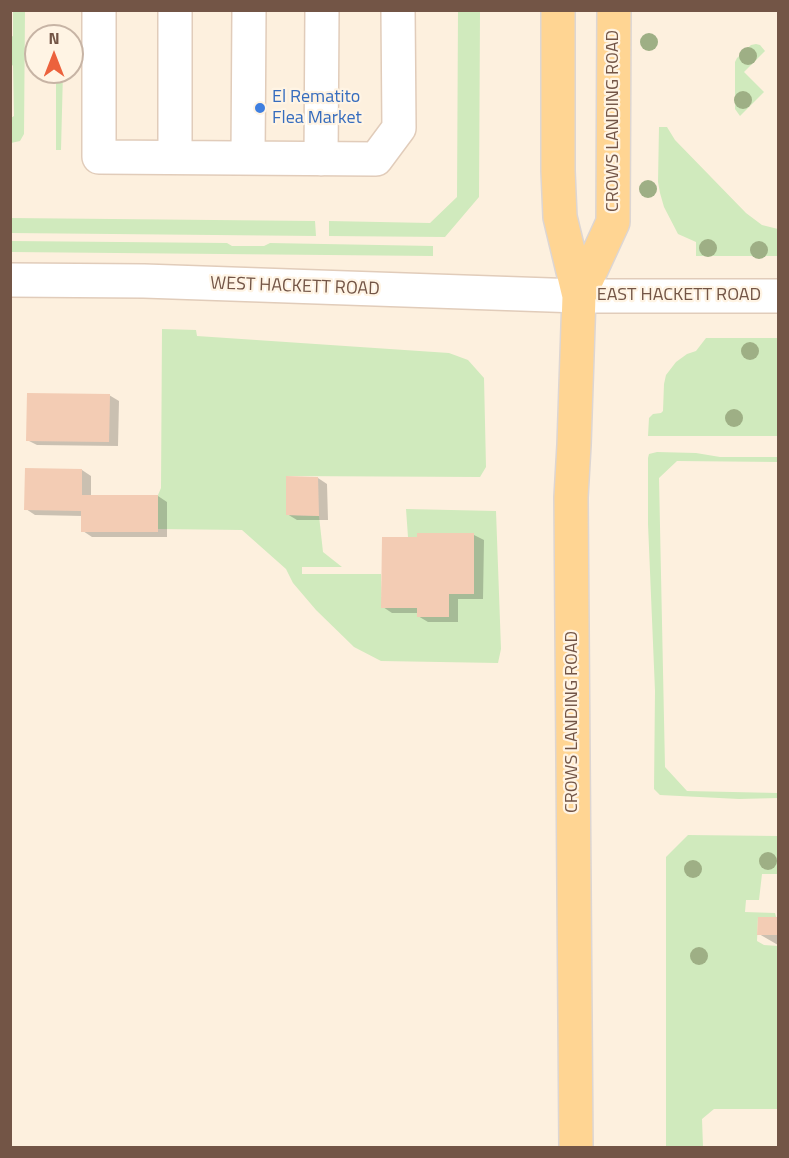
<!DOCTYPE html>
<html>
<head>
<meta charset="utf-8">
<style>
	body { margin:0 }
	#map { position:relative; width:789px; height:1158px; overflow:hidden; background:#fdf0de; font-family:"Titillium Web",sans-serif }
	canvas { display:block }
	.frame { position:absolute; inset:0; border:12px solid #735546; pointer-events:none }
	.north { position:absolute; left:24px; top:24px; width:60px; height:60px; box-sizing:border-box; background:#fff4e4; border:2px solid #c7b4a5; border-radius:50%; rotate:0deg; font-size:16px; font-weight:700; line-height:24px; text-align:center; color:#735546 }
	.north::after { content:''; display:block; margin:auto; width:21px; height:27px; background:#ec623d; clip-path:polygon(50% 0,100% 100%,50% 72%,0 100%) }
</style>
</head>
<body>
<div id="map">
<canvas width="789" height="1158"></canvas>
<div class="frame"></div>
<div class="north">N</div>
</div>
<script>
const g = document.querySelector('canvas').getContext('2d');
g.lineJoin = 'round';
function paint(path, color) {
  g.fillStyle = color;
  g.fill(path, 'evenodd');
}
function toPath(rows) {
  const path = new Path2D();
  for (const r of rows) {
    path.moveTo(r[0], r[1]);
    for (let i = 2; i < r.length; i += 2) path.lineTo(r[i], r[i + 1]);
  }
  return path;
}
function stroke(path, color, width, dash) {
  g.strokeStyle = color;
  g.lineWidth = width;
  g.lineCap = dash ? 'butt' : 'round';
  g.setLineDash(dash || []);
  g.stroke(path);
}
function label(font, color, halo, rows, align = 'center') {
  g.font = font + ' "Titillium Web",sans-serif';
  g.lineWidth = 4.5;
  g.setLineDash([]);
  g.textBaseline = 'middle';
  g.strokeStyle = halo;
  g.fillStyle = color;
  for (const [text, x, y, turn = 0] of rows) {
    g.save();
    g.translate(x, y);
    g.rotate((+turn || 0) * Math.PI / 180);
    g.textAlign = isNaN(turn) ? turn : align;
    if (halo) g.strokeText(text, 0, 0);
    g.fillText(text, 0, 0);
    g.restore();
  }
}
paint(toPath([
	[13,11,25,11,24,134,20,141,11,143,11,118,14,116,13,66,10,62,11,37,13,36],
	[458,11,480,11,479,197,445,237,329,236,329,221,430,223,457,197],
	[756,44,760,45,765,51,744,72,764,92,740,116,735,109,735,62,737,58,751,45],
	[56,72,63,72,61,150,56,150],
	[659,127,667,127,675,140,746,213,762,225,778,229,778,256,696,256,696,242,678,234,664,207,660,193,658,182],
	[11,218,315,221,316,236,11,233],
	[11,241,227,243,232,246,264,246,270,243,433,246,433,256,11,252],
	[162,329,196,330,197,336,449,353,468,360,484,378,486,467,480,477,286,476,286,515,319,516,323,552,342,567,302,567,302,574,381,574,382,608,417,608,417,617,448,617,449,594,474,594,474,533,418,533,417,537,408,537,406,509,496,511,501,649,498,663,381,661,354,647,316,610,293,583,286,569,242,530,158,529,158,495,161,488],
	[706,338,778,338,778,436,648,436,649,418,653,414,661,413,663,411,664,384,666,375,676,362,687,354,696,351],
	[657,452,696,453,720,457,778,457,778,462,677,461,659,478,665,767,687,791,778,793,778,798,739,799,660,795,654,789,655,691,648,524,648,458,649,454],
	[688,835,778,836,778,874,762,874,759,900,746,900,745,912,775,913,776,917,758,917,757,941,764,945,778,946,778,1109,714,1109,702,1119,703,1147,666,1147,666,857]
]), '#d0eabd');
paint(toPath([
	[109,395,119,401,118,446,37,445,27,440],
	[82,470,91,476,91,496,158,496,167,502,167,537,92,537,83,531,83,516,35,515,26,509],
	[318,478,327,484,328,520,297,520,287,514],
	[419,535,474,535,484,540,483,599,458,599,458,622,428,622,418,616,418,613,392,613,383,607,419,539],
	[760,918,778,919,778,945,759,934]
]), '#0003');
paint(toPath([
	[27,393,110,394,109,442,26,441],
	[25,468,82,469,82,495,158,495,158,532,81,532,81,511,24,510],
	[286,476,318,477,319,516,286,515],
	[417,533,474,533,474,594,449,594,449,617,417,617,417,608,381,608,382,537,417,537],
	[758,917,778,917,778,935,757,935]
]), '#f3ccb4');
const minor = toPath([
	[99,10,99,157,376,159,399,128,398,10],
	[175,157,175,10],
	[248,158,249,10],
	[321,159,322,10],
	[10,280,144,281,579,296,778,296]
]);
const major = toPath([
	[558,10,558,171,560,217,579,296,574,445,571,497,576,1148],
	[579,296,613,222,614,10]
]);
stroke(minor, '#e1ccba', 36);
stroke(major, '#ddd6d3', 36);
stroke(minor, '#fff', 33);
stroke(major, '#ffd593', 33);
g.fillStyle = '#9eaf85';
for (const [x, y] of [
	[649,42],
	[748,56],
	[743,100],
	[648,189],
	[708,248],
	[759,250],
	[750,351],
	[734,418],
	[768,861],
	[693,869],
	[699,956]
]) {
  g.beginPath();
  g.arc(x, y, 9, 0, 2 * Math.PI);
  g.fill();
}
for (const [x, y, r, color] of [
	[260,108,6,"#3f7fe0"]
]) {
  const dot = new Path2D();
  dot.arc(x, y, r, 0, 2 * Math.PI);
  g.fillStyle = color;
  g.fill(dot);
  stroke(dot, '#fff4e4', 2);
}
label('18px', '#366cbe', '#fff4e4', [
	["El Rematito",272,98],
	["Flea Market",272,119]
], 'left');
label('18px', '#735546', '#fff4e4', [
	["CROWS LANDING ROAD",614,121,-90],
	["WEST HACKETT ROAD",295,287,2],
	["EAST HACKETT ROAD",679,296],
	["CROWS LANDING ROAD",573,722,-90]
]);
</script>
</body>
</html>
